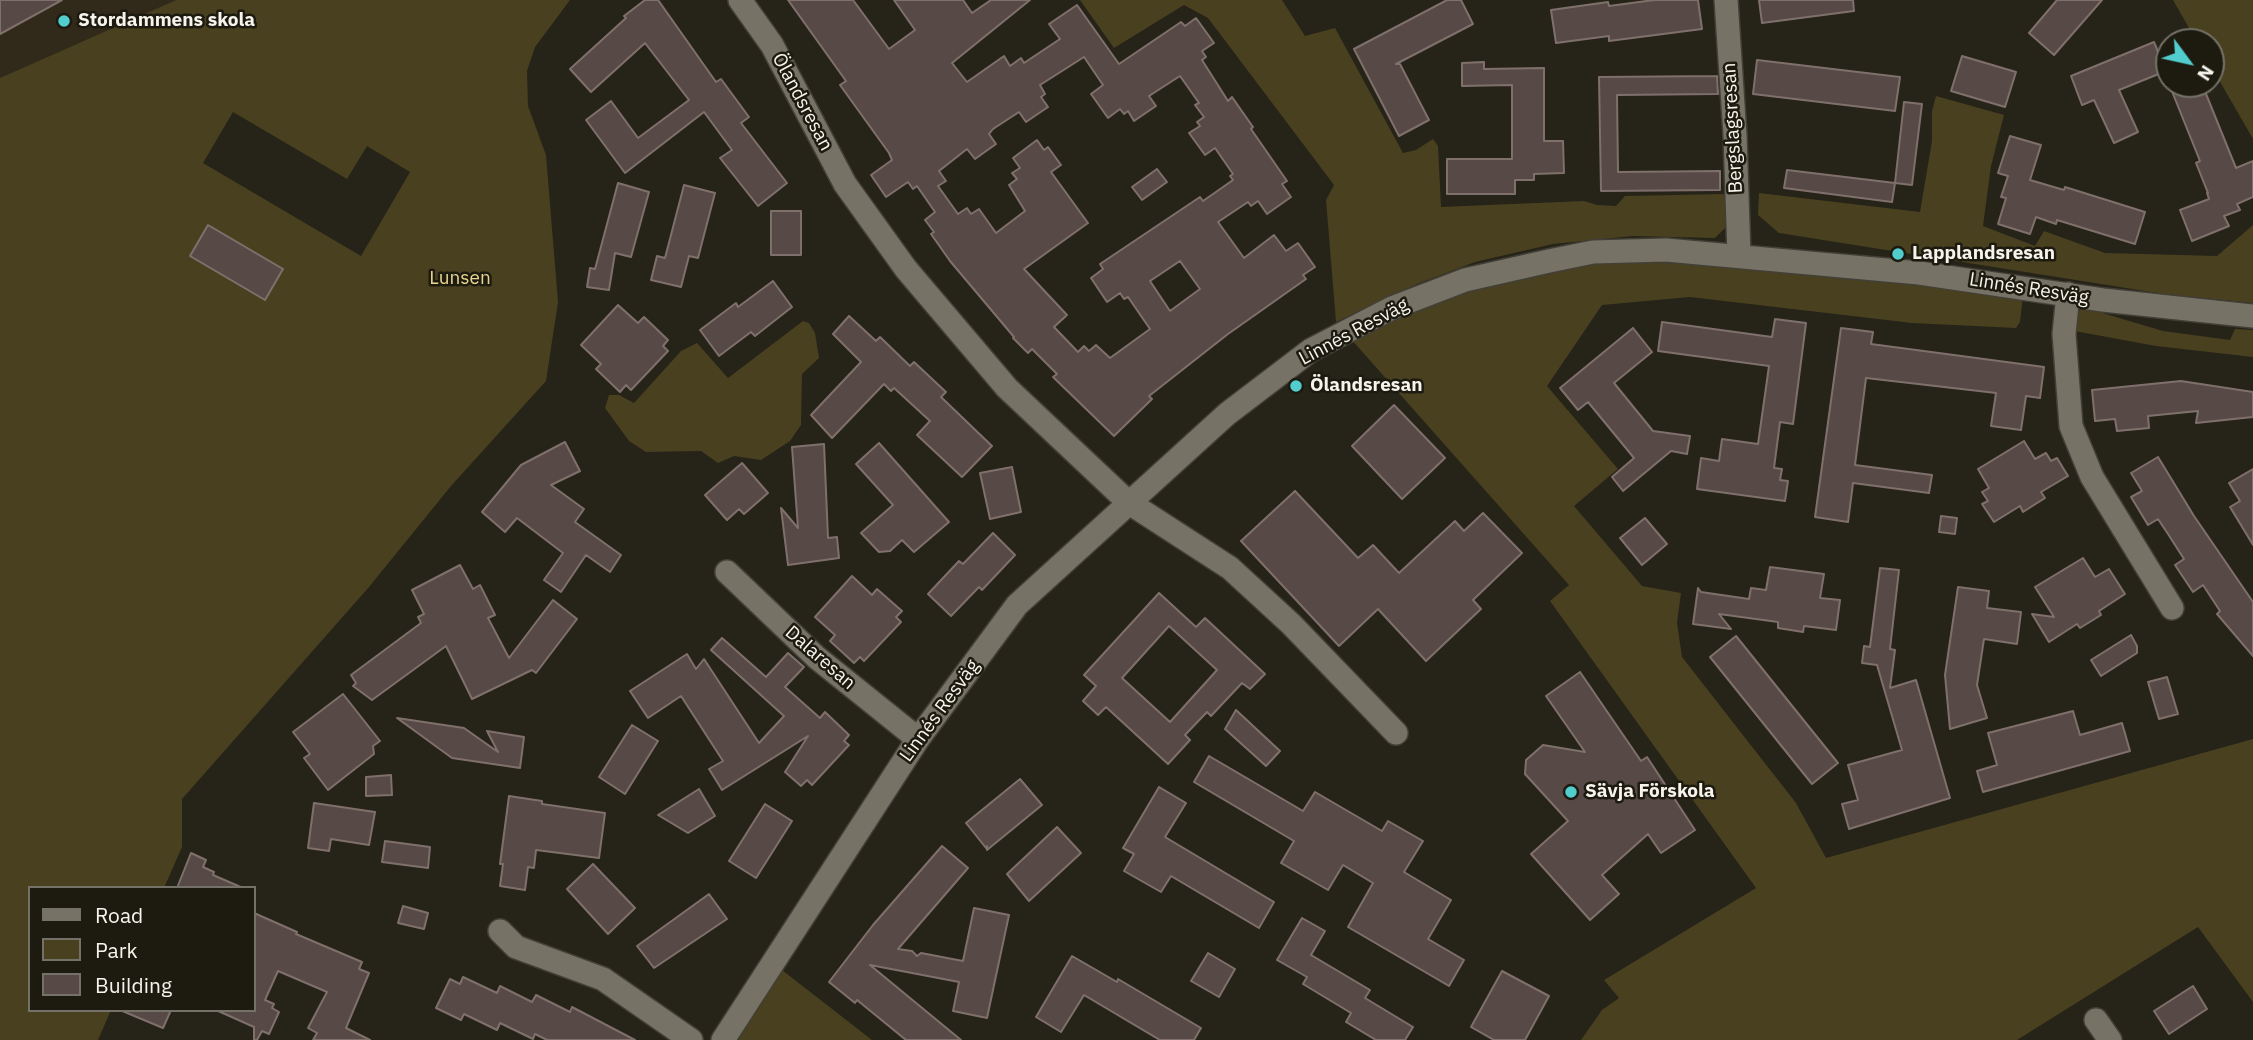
<!DOCTYPE html>
<html>
<head>
<meta charset="utf-8">
<style>
	body { margin:0 }
	#map { position:relative; width:2253px; height:1040px; overflow:hidden; background:#262318; font-family:"IBM Plex Sans",sans-serif }
	canvas { display:block }
	.legend { position:absolute; left:28px; top:886px; width:228px; height:126px; box-sizing:border-box; background:#1d1a0f; border:2px solid #747168; margin:0; padding:9px 12px; list-style:none; font-size:21px; color:#f6f4ed }
	.legend li { display:flex; align-items:center; gap:14px; height:35px }
	.legend b { width:35px; border:2px solid #747168 }
	.north { position:absolute; left:2155px; top:28px; width:70px; height:70px; box-sizing:border-box; background:#1d1a0f; border:2px solid #747168; border-radius:50%; rotate:123deg; font-size:19px; font-weight:700; line-height:28px; text-align:center; color:#f6f4ed }
	.north::after { content:''; display:block; margin:auto; width:24px; height:32px; background:#52cdce; clip-path:polygon(50% 0,100% 100%,50% 72%,0 100%) }
</style>
</head>
<body>
<div id="map">
<canvas width="2253" height="1040"></canvas>
<ul class="legend">
<li><b style="height:9px;background:#767265"></b>Road</li>
<li><b style="height:19px;background:#494020"></b>Park</li>
<li><b style="height:19px;background:#574946"></b>Building</li>
</ul>
<div class="north">N</div>
</div>
<script>
const g = document.querySelector('canvas').getContext('2d');
g.lineJoin = 'round';
function paint(path, color) {
  g.fillStyle = color;
  g.fill(path, 'evenodd');
}
function toPath(rows) {
  const path = new Path2D();
  for (const r of rows) {
    path.moveTo(r[0], r[1]);
    for (let i = 2; i < r.length; i += 2) path.lineTo(r[i], r[i + 1]);
  }
  return path;
}
function stroke(path, color, width, dash) {
  g.strokeStyle = color;
  g.lineWidth = width;
  g.lineCap = dash ? 'butt' : 'round';
  g.setLineDash(dash || []);
  g.stroke(path);
}
function label(font, color, halo, rows, align = 'center') {
  g.font = font + ' "IBM Plex Sans",sans-serif';
  g.lineWidth = 5;
  g.setLineDash([]);
  g.textBaseline = 'middle';
  g.strokeStyle = halo;
  g.fillStyle = color;
  for (const [text, x, y, turn = 0] of rows) {
    g.save();
    g.translate(x, y);
    g.rotate((+turn || 0) * Math.PI / 180);
    g.textAlign = isNaN(turn) ? turn : align;
    if (halo) g.strokeText(text, 0, 0);
    g.fillText(text, 0, 0);
    g.restore();
  }
}
paint(toPath([
	[0,0,176,0,0,78]
]), '#312919');
paint(toPath([
	[176,0,570,0,535,47,527,71,528,106,546,155,558,302,546,381,451,486,369,587,182,799,182,847,164,888,30,888,30,1010,111,1010,98,1040,0,1040,0,78],
	[233,112,347,179,367,146,410,172,361,256,203,163],
	[1080,0,1282,0,1305,36,1335,28,1403,153,1416,150,1433,139,1438,146,1441,207,1584,201,1597,205,1616,206,1625,196,1726,194,1725,228,1715,238,1633,236,1553,244,1475,262,1417,284,1336,322,1326,200,1334,185,1208,18,1184,5,1114,48],
	[2173,0,2253,0,2253,139,2211,66,2211,42,2197,42],
	[1936,96,2004,115,1991,166,1983,226,2035,246,2044,231,2105,253,2217,256,2253,225,2253,303,2164,294,1779,233,1758,215,1759,193,1920,212,1932,141,1932,111],
	[1693,257,2023,296,2020,322,2016,328,1912,323,1690,297,1602,305,1547,386,1618,469,1574,506,1642,586,1681,593,1677,623,1682,657,1796,803,1826,858,2253,739,2253,1002,2198,927,2017,1040,1581,1040,1602,1010,1619,998,1604,980,1756,888,1550,601,1569,585,1351,339,1449,295,1568,265],
	[2099,303,2099,312,2163,331,2230,340,2235,329,2253,330,2253,357,2156,346,2069,330,2073,318,2079,311,2088,305],
	[803,321,809,323,815,333,819,358,802,374,801,425,790,441,761,460,734,456,718,463,701,451,646,452,629,441,605,408,609,395,619,395,634,403,681,351,697,343,728,378],
	[773,963,872,1040,723,1040]
]), '#494020');
const building = toPath([
	[0,0,62,0,0,34,0,0],
	[645,0,658,0,716,82,721,79,749,117,741,123,787,183,758,206,720,158,732,150,704,112,625,173,586,120,611,101,638,138,689,100,645,43,591,92,570,69,626,18,624,16,645,0],
	[788,0,853,0,889,49,915,30,894,0,963,0,972,13,991,0,1030,0,952,63,967,82,1004,56,1010,66,1021,58,1024,63,1060,39,1049,24,1077,5,1119,64,1181,22,1185,26,1196,18,1214,43,1202,51,1206,57,1202,60,1228,101,1232,97,1253,127,1251,129,1287,181,1282,184,1291,197,1267,214,1258,201,1251,206,1248,202,1218,222,1244,258,1274,235,1286,251,1298,243,1315,267,1303,275,1306,279,1228,334,1149,396,1152,399,1114,436,1053,377,1057,374,1032,349,1028,353,1013,338,1014,337,950,261,931,234,934,232,925,220,935,212,917,186,913,189,908,182,886,197,871,175,892,160,889,153,840,85,846,81,788,0],
	[1084,57,1103,85,1091,94,1108,118,1120,109,1124,114,1128,111,1134,121,1156,106,1149,96,1180,76,1199,103,1195,105,1204,117,1197,122,1200,126,1189,133,1205,155,1215,148,1233,174,1230,176,1233,180,1203,201,1200,197,1100,264,1103,269,1091,278,1107,302,1120,293,1124,299,1128,297,1150,329,1110,358,1096,345,1089,351,1084,346,1078,352,1054,327,1067,315,1024,269,1088,223,1051,172,1061,165,1048,147,1044,150,1037,140,1013,158,1020,168,1012,173,1017,179,1009,185,1025,211,996,233,979,209,971,214,967,208,958,214,938,186,946,181,939,171,967,149,975,159,996,144,989,134,993,129,1019,112,1026,122,1048,107,1041,97,1045,94,1040,85,1084,57],
	[1180,261,1200,289,1170,311,1150,281,1180,261],
	[1447,0,1461,0,1473,24,1396,64,1400,64,1429,120,1399,136,1354,49,1447,0],
	[1654,0,1698,0,1702,29,1609,41,1609,36,1556,43,1551,10,1608,2,1609,6,1654,0],
	[1759,0,1853,0,1854,11,1762,23,1759,0],
	[2057,0,2102,0,2054,55,2029,33,2057,0],
	[2154,42,2166,71,2119,90,2138,132,2114,143,2094,100,2082,105,2071,76,2154,42],
	[1962,56,2016,72,2005,107,1951,91,1962,56],
	[1757,60,1900,77,1895,111,1753,94,1757,60],
	[1484,62,1484,69,1544,68,1544,141,1563,141,1564,173,1534,174,1534,180,1515,180,1515,194,1447,194,1447,159,1512,159,1512,85,1462,86,1462,63,1484,62],
	[1717,76,1718,94,1617,95,1618,172,1720,171,1720,190,1601,191,1599,77,1717,76],
	[2169,84,2202,84,2236,168,2253,161,2253,197,2237,204,2240,210,2224,216,2229,226,2192,241,2180,210,2209,199,2207,193,2208,193,2196,163,2200,161,2169,84],
	[1904,102,1922,104,1912,185,1895,183,1904,102],
	[2010,136,2041,145,2030,180,2064,190,2065,187,2145,212,2135,244,2057,220,2056,224,2036,217,2030,234,1998,224,2006,198,2001,197,2008,176,1998,173,2010,136],
	[1157,169,1167,182,1142,200,1132,187,1157,169],
	[1787,170,1895,183,1892,202,1784,188,1787,170],
	[618,183,649,192,631,257,615,253,609,290,587,287,590,268,595,269,618,183],
	[684,185,715,193,698,258,689,256,681,287,651,280,657,256,665,258,684,185],
	[771,211,801,211,801,255,771,255,771,211],
	[208,225,283,269,265,300,190,256,208,225],
	[773,281,792,307,755,336,751,332,719,356,700,330,736,303,738,307,773,281],
	[618,305,638,323,644,317,668,340,663,346,668,351,631,390,626,385,620,392,596,369,601,364,581,345,618,305],
	[849,316,876,341,880,337,910,366,914,362,946,392,941,397,992,446,962,477,917,435,930,421,894,388,891,391,884,384,832,438,811,415,861,362,833,334,849,316],
	[1775,319,1806,323,1793,424,1780,422,1774,468,1782,469,1780,480,1788,481,1785,501,1697,489,1701,458,1719,461,1722,439,1758,444,1769,366,1658,351,1662,322,1772,337,1775,319],
	[1633,328,1652,352,1614,383,1653,431,1690,436,1687,454,1671,451,1623,491,1612,477,1634,458,1588,402,1578,410,1560,388,1633,328],
	[1841,328,1873,332,1871,344,2044,367,2040,398,2026,396,2021,430,1991,426,1996,393,1866,378,1855,465,1932,475,1929,493,1853,483,1848,522,1815,517,1841,328],
	[2181,381,2253,392,2253,417,2196,423,2198,411,2148,416,2149,428,2117,431,2115,419,2095,421,2092,390,2181,381],
	[1394,405,1445,458,1402,499,1352,446,1394,405],
	[2024,441,2035,459,2046,453,2051,461,2057,458,2068,476,2041,492,2045,498,2023,512,2020,506,1994,522,1982,504,1988,501,1982,492,1989,488,1978,469,2024,441],
	[565,442,580,471,551,485,584,509,575,522,621,555,610,572,586,555,561,592,544,580,563,553,517,518,505,532,482,512,521,465,565,442],
	[879,443,949,522,914,552,902,540,890,551,879,552,861,533,893,505,856,464,879,443],
	[824,444,828,538,837,537,839,558,788,565,781,508,798,528,792,447,824,444],
	[2158,457,2194,516,2253,602,2253,656,2217,614,2220,611,2203,585,2193,592,2175,565,2184,559,2168,534,2158,519,2148,525,2131,497,2142,491,2131,473,2158,457],
	[742,463,768,493,744,514,739,509,727,520,705,495,742,463],
	[1012,467,1021,512,990,519,980,473,1012,467],
	[2253,469,2253,545,2230,507,2240,501,2229,483,2253,469],
	[1295,491,1358,558,1373,545,1399,573,1455,521,1464,531,1483,513,1522,553,1473,600,1481,609,1426,661,1378,609,1339,646,1241,541,1295,491],
	[1941,516,1957,518,1955,534,1939,532,1941,516],
	[1645,518,1667,544,1642,565,1620,538,1645,518],
	[993,533,1015,555,982,590,979,587,951,616,928,594,959,561,963,564,993,533],
	[2083,558,2095,577,2109,569,2125,594,2099,611,2101,615,2080,628,2077,624,2049,642,2032,614,2054,617,2035,587,2083,558],
	[460,565,473,589,480,585,495,615,488,618,509,658,553,600,577,619,536,673,532,670,472,699,446,646,372,700,353,686,356,683,351,675,421,623,418,617,424,614,412,590,460,565],
	[1770,567,1824,574,1820,598,1840,600,1836,630,1804,626,1803,632,1778,628,1778,622,1719,614,1731,629,1693,624,1698,588,1701,592,1749,599,1751,588,1766,590,1770,567],
	[1880,568,1899,570,1890,649,1895,650,1890,688,1916,680,1950,798,1849,829,1842,804,1858,800,1848,765,1902,750,1877,665,1862,663,1864,646,1870,647,1880,568],
	[852,576,872,595,877,589,902,611,896,617,901,622,864,661,860,657,854,663,830,641,835,635,815,617,852,576],
	[1958,587,1989,591,1987,608,2021,612,2017,644,1984,639,1977,685,1987,718,1950,729,1945,675,1958,587],
	[1159,593,1196,627,1205,618,1265,674,1250,689,1242,683,1211,716,1207,712,1185,735,1190,740,1168,764,1106,707,1098,715,1083,701,1096,686,1084,675,1159,593],
	[1169,626,1217,670,1170,722,1122,678,1169,626],
	[2131,635,2137,646,2137,653,2101,676,2091,660,2131,635],
	[1736,636,1838,763,1812,784,1710,657,1736,636],
	[722,638,766,677,788,653,804,667,785,687,820,718,825,712,849,735,844,741,849,745,812,785,807,780,801,786,785,772,808,736,722,790,709,769,723,761,681,696,648,718,630,691,687,654,696,669,704,659,759,743,784,716,711,650,722,638],
	[1580,672,1641,761,1647,757,1695,830,1661,853,1648,834,1602,875,1619,894,1590,920,1531,854,1568,821,1525,774,1526,760,1543,745,1585,752,1546,696,1580,672],
	[2167,677,2178,714,2159,719,2148,682,2167,677],
	[343,694,380,741,373,746,374,754,328,790,304,758,310,754,293,732,343,694],
	[1236,710,1280,751,1266,766,1225,729,1236,710],
	[2073,711,2080,735,2122,723,2130,751,1983,792,1977,771,1997,765,1988,733,2073,711],
	[397,718,464,728,498,752,487,731,524,737,520,768,452,758,397,718],
	[632,725,658,741,625,794,599,777,632,725],
	[1209,756,1303,811,1315,792,1382,831,1388,821,1423,841,1404,872,1451,900,1428,939,1464,960,1449,986,1348,927,1373,883,1343,865,1328,890,1281,863,1294,841,1194,782,1209,756],
	[391,775,392,795,366,796,366,777,391,775],
	[1020,779,1042,805,987,850,987,846,986,848,966,823,1020,779],
	[1159,787,1186,803,1165,837,1274,902,1259,928,1171,876,1161,892,1124,871,1134,854,1123,848,1159,787],
	[699,789,715,816,688,833,658,815,699,789],
	[509,796,542,801,542,804,605,813,599,858,536,850,534,868,528,867,525,890,500,886,503,864,500,864,509,796],
	[314,803,375,812,369,845,331,839,329,851,308,848,314,803],
	[765,804,792,821,756,878,729,861,765,804],
	[1057,827,1081,853,1029,901,1007,874,1057,827],
	[385,841,430,847,428,868,382,862,385,841],
	[942,846,968,868,898,949,912,951,917,956,921,953,963,961,974,908,1009,915,987,1018,953,1011,959,982,870,965,961,1040,906,1040,857,1000,855,1003,829,982,873,925,942,846],
	[191,853,206,860,203,867,214,872,213,875,243,888,177,888,191,853],
	[593,864,635,908,608,934,567,889,593,864],
	[709,894,727,919,654,968,637,946,709,894],
	[403,906,428,913,424,929,398,923,403,906],
	[254,913,297,932,296,934,362,962,359,969,369,973,346,1028,370,1040,313,1040,317,1033,308,1028,327,992,278,971,265,1000,274,1004,272,1008,279,1012,269,1034,262,1031,257,1040,254,1040,254,1027,216,1010,254,1010,254,913],
	[1302,918,1325,931,1311,955,1370,990,1365,998,1413,1027,1405,1040,1376,1040,1346,1022,1351,1013,1303,984,1307,977,1277,960,1302,918],
	[1208,953,1235,969,1219,997,1191,981,1208,953],
	[1072,956,1117,982,1118,979,1201,1028,1194,1040,1160,1040,1084,995,1061,1032,1036,1017,1072,956],
	[1502,971,1549,996,1525,1040,1494,1040,1471,1027,1502,971],
	[463,977,497,993,500,986,532,1002,536,995,570,1012,572,1007,635,1040,547,1040,535,1034,533,1039,500,1023,497,1030,464,1014,461,1020,436,1008,450,979,460,984,463,977],
	[2193,986,2207,1009,2169,1034,2154,1011,2193,986],
	[120,1010,171,1010,163,1028,120,1010]
]);
paint(building, '#574946');
stroke(building, '#7f706c', 2);
const minor = toPath([
	[740,0,772,45,845,184,906,269,1007,388,1128,502,1230,568,1291,624,1396,733],
	[1726,0,1735,135,1739,255],
	[2068,294,2064,334,2071,426,2092,477,2172,608],
	[727,572,816,657,918,739],
	[500,931,516,947,603,979,691,1040],
	[2096,1020,2110,1040],
	[723,1040,918,739,1017,605,1227,414,1311,350,1392,308,1465,280,1549,261,1593,252,1666,250,1919,273,2103,300,2253,316]
]);
stroke(minor, '#423f37', 26);
stroke(minor, '#767265', 23);
for (const [x, y, r, color] of [
	[64,21,7,"#52cdce"],
	[1898,254,7,"#52cdce"],
	[1296,386,7,"#52cdce"],
	[1571,792,7,"#52cdce"]
]) {
  const dot = new Path2D();
  dot.arc(x, y, r, 0, 2 * Math.PI);
  g.fillStyle = color;
  g.fill(dot);
  stroke(dot, '#1d1a0f', 2.5);
}
label('bold 19px', '#f6f4ed', '#1d1a0f', [
	["Stordammens skola",78,21],
	["Lapplandsresan",1912,254],
	["Ölandsresan",1310,386],
	["Sävja Förskola",1585,792]
], 'left');
label('19px', '#f6f4ed', '#1d1a0f', [
	["Ölandsresan",802,102,62],
	["Bergslagsresan",1733,128,-93],
	["Linnés Resväg",2029,289,9],
	["Linnés Resväg",1354,332,-28],
	["Dalaresan",820,658,41],
	["Linnés Resväg",940,711,-54]
]);
label('19px', '#e8d48f', '#1d1a0f', [
	["Lunsen",460,279]
]);
</script>
</body>
</html>
